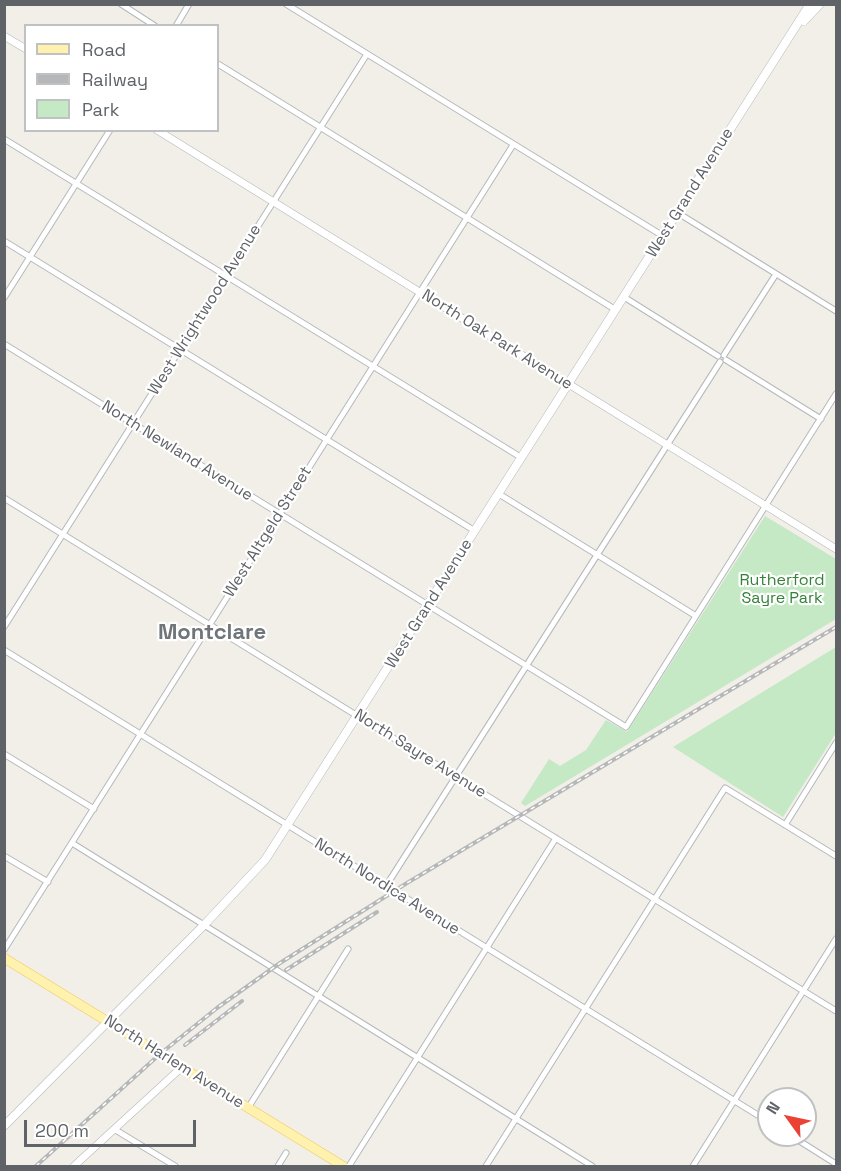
<!DOCTYPE html>
<html>
<head>
<meta charset="utf-8">
<style>
	body { margin:0 }
	#map { position:relative; width:841px; height:1171px; overflow:hidden; background:#f1efe8; font-family:"Space Grotesk",sans-serif }
	canvas { display:block }
	.frame { position:absolute; inset:0; border:6px solid #5f6368; pointer-events:none }
	.legend { position:absolute; left:24px; top:24px; width:195px; height:108px; box-sizing:border-box; background:#fff; border:2px solid #bfc1c3; margin:0; padding:8px 10px; list-style:none; font-size:18px; color:#5f6368 }
	.legend li { display:flex; align-items:center; gap:12px; height:30px }
	.legend b { width:30px; border:2px solid #bfc1c3 }
	.north { position:absolute; left:757px; top:1087px; width:60px; height:60px; box-sizing:border-box; background:#fff; border:2px solid #bfc1c3; border-radius:50%; rotate:303deg; font-size:16px; font-weight:700; line-height:24px; text-align:center; color:#5f6368 }
	.north::after { content:''; display:block; margin:auto; width:21px; height:27px; background:#ea4335; clip-path:polygon(50% 0,100% 100%,50% 72%,0 100%) }
	.scale { position:absolute; left:24px; top:1120px; width:172px; height:27px; box-sizing:border-box; border:3px solid #5f6368; border-top:0; padding-left:8px; font-size:18px; line-height:21px; white-space:nowrap; color:#5f6368; -webkit-text-stroke:4px #fff; paint-order:stroke }
</style>
</head>
<body>
<div id="map">
<canvas width="841" height="1171"></canvas>
<div class="frame"></div>
<ul class="legend">
<li><b style="height:8px;background:#fff2af"></b>Road</li>
<li><b style="height:8px;background:#b6b7b8"></b>Railway</li>
<li><b style="height:16px;background:#c5e8c5"></b>Park</li>
</ul>
<div class="north">N</div>
<div class="scale">200 m</div>
</div>
<script>
const g = document.querySelector('canvas').getContext('2d');
g.lineJoin = 'round';
function paint(path, color) {
  g.fillStyle = color;
  g.fill(path, 'evenodd');
}
function toPath(rows) {
  const path = new Path2D();
  for (const r of rows) {
    path.moveTo(r[0], r[1]);
    for (let i = 2; i < r.length; i += 2) path.lineTo(r[i], r[i + 1]);
  }
  return path;
}
function stroke(path, color, width, dash) {
  g.strokeStyle = color;
  g.lineWidth = width;
  g.lineCap = dash ? 'butt' : 'round';
  g.setLineDash(dash || []);
  g.stroke(path);
}
function label(font, color, halo, rows, align = 'center') {
  g.font = font + ' "Space Grotesk",sans-serif';
  g.lineWidth = 4.5;
  g.setLineDash([]);
  g.textBaseline = 'middle';
  g.strokeStyle = halo;
  g.fillStyle = color;
  for (const [text, x, y, turn = 0] of rows) {
    g.save();
    g.translate(x, y);
    g.rotate((+turn || 0) * Math.PI / 180);
    g.textAlign = isNaN(turn) ? turn : align;
    if (halo) g.strokeText(text, 0, 0);
    g.fillText(text, 0, 0);
    g.restore();
  }
}
paint(toPath([
	[765,516,836,559,836,619,525,806,521,803,549,759,560,766,586,750,606,720,627,732],
	[836,647,836,733,783,817,673,747]
]), '#c5e8c5');
const minor = toPath([
	[121,4,155,26],
	[286,4,663,236],
	[176,26,189,4],
	[218,64,616,310],
	[4,139,522,458],
	[678,213,836,311],
	[4,241,475,531],
	[624,297,718,356],
	[4,298,110,130],
	[4,344,626,727,836,394],
	[724,355,776,274],
	[726,360,821,419],
	[499,494,696,616],
	[4,498,836,1011],
	[4,627,367,54],
	[4,650,769,1122],
	[4,754,94,809],
	[785,825,836,743],
	[72,843,592,1166],
	[4,856,48,882],
	[386,886,720,362],
	[4,950,513,145],
	[248,1108,348,949],
	[114,1129,175,1166],
	[790,1135,836,1164],
	[278,1166,286,1153],
	[349,1166,556,838],
	[486,1166,725,788,836,856],
	[693,1166,836,939]
]);
const tertiary = toPath([
	[4,36,26,49],
	[157,130,836,549],
	[74,1166,182,1067]
]);
const secondary = toPath([
	[804,21,820,4],
	[4,1126,204,925,265,860,810,4]
]);
const primary = toPath([
	[4,958,343,1166]
]);
stroke(minor, '#b5b8bc', 7);
stroke(tertiary, '#b5b8bc', 8);
stroke(secondary, '#b6babf', 9);
stroke(primary, '#f2c960', 10);
stroke(minor, '#fff', 5);
stroke(tertiary, '#fff', 7);
stroke(secondary, '#fff', 8);
stroke(primary, '#fff2af', 9);
const rail = toPath([
	[286,970,377,912],
	[185,1045,242,1001],
	[36,1166,160,1054,217,1008,280,963,407,883,836,627]
]);
stroke(rail, '#b6b7b8', 4);
stroke(rail, '#fff', 1.5, [4.5]);
label('16px', '#5f6368', '#fff', [
	["West Grand Avenue",690,193,-58],
	["West Wrightwood Avenue",205,310,-58],
	["North Oak Park Avenue",497,340,32],
	["North Newland Avenue",177,451,32],
	["West Altgeld Street",268,532,-58],
	["West Grand Avenue",429,604,-58],
	["North Sayre Avenue",420,754,32],
	["North Nordica Avenue",387,887,32],
	["North Harlem Avenue",174,1062,32]
]);
label('16px', '#348238', '#fff', [
	["Rutherford",782,581],
	["Sayre Park",782,599]
]);
label('bold 22px', '#70757a', '#fff', [
	["Montclare",212,633]
]);
</script>
</body>
</html>
